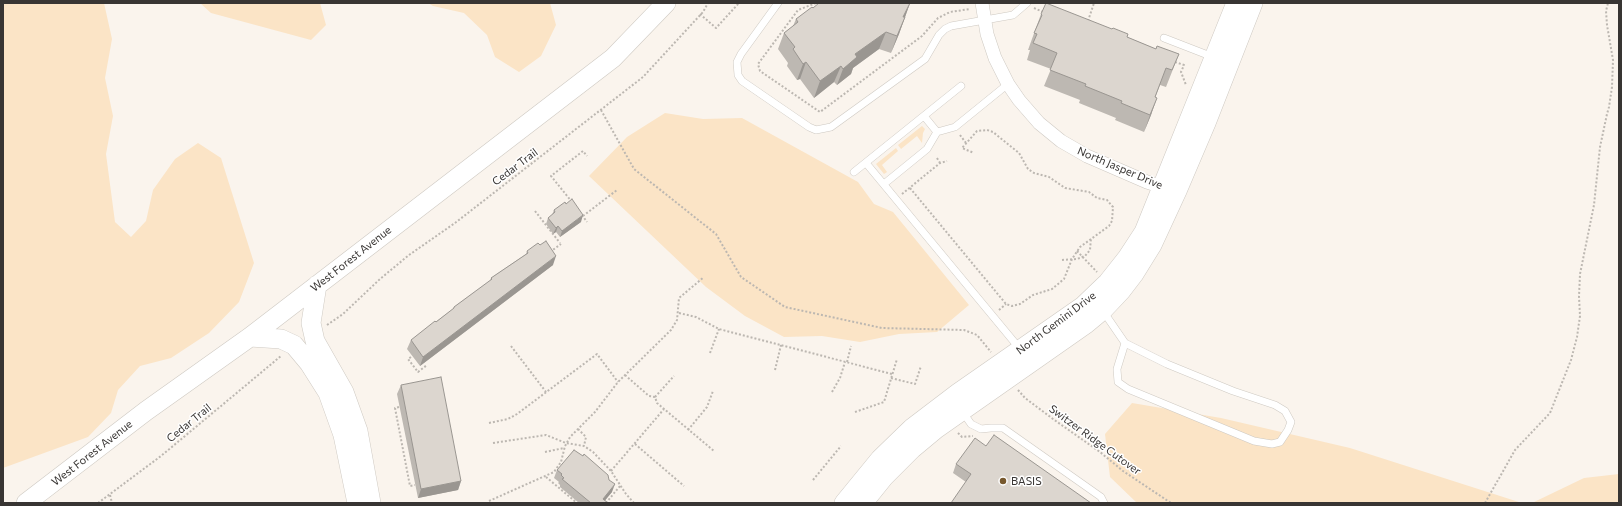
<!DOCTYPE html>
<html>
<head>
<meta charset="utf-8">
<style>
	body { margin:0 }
	#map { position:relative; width:1622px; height:506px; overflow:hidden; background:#faf4ed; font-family:Commissioner,sans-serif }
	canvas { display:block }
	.frame { position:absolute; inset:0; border:4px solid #383533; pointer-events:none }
</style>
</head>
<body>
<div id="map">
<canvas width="1622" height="506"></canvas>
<div class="frame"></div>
</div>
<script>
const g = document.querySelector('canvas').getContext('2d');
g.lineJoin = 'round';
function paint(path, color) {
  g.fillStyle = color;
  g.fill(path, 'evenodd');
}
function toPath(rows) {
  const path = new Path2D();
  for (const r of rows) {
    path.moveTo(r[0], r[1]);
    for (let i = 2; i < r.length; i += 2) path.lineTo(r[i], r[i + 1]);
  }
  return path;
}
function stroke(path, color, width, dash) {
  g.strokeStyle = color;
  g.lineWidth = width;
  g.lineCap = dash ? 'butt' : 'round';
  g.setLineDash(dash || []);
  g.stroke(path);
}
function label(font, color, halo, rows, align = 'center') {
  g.font = font + ' Commissioner,sans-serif';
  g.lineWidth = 3;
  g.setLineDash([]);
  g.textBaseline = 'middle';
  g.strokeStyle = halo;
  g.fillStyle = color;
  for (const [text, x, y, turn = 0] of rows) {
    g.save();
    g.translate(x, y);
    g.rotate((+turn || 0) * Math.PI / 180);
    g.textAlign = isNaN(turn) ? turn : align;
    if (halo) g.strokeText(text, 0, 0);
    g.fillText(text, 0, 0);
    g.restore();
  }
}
paint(toPath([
	[3,3,104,3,112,39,105,78,113,116,106,154,115,222,131,237,146,221,153,190,175,159,198,143,221,158,254,263,239,302,209,333,171,358,140,366,118,390,111,413,88,437,3,468],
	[200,3,320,3,326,25,311,40,211,13],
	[428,3,550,3,556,25,541,56,519,72,495,57,487,35,464,13,433,6],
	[665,113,703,119,742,118,858,182,874,204,893,212,969,305,937,332,899,334,860,342,822,336,784,337,745,316,706,287,589,176,627,137],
	[922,126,925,129,923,133,922,143,917,136,901,149,898,145],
	[896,148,898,151,882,165,887,172,884,174,876,164],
	[1132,403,1221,418,1350,448,1522,503,1137,503,1110,477,1105,434],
	[1619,474,1619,503,1532,503,1584,478]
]), '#fbe4c6');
const lane = toPath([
	[778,3,741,54,737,62,738,75,742,81,809,127,816,130,831,127,925,59,939,35,945,29,951,26,1013,15,1027,3],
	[1164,38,1213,57],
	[924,116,937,132],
	[866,163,1020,349],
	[854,172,961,86],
	[884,184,927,149,937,132,955,127,1008,84],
	[1103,311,1125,343,1167,364,1233,391,1275,405,1285,411,1291,422,1288,430,1280,442,1272,444,1254,441,1128,389,1118,382,1117,369,1125,343],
	[962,411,971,424,981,429,991,428,1003,428,1101,497,1104,503]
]);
const street = toPath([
	[982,3,987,34,995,58,1008,84,1019,100,1039,123,1061,141,1087,156,1147,182,1169,189]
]);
const secondary = toPath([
	[317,285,311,323,315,341,344,392,358,431,371,503],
	[250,337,281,339,294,345,309,363,328,393,343,435,357,503],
	[26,503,146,411,250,337,613,58,666,3],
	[844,503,880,459,912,428,958,393,1083,306,1108,282,1127,258,1144,232,1236,3],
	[863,503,884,477,912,449,936,429,1086,324,1104,309,1121,291,1134,274,1152,245,1177,191,1206,123,1253,3]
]);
stroke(lane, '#cec9c2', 8);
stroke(street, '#cec9c2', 14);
stroke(secondary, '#cec9c2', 20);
stroke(toPath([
	[816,3,798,10,758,64,760,71,820,112,922,36,938,18,950,12,970,9],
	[1034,8,1043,12],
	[700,14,716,28,739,3],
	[1088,21,1094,3],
	[1175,62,1184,65,1181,72,1186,85],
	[601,110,634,169,716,234,741,277,785,307,882,328,964,330,977,335,991,352],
	[960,135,966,143],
	[937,158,940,163],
	[910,188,1006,304,1012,306,1020,304,1033,295,1052,289,1064,279,1072,259,1080,247,1109,226,1112,221,1113,207,1107,200,1097,198,1089,192,1065,188,1049,177,1034,173,1028,169,1019,153,993,132,987,130,977,131,962,148,974,153],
	[902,194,940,163,947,161],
	[572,202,551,176,583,151,587,156],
	[535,211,560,243],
	[582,215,587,222],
	[583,216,617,190],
	[1077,251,1097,272],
	[550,252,561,244],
	[1062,260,1077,259,1085,256,1090,250,1091,238],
	[999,310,1006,304],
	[679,313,696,317,719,329,892,374],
	[327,325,343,314,380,279,409,255,455,223,643,77,703,12,708,3],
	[511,346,546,392],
	[710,353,719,329],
	[411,357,408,359,418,372,427,365],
	[847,362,851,346],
	[775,370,781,345],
	[625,375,649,396,655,397,657,403,714,451],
	[891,378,915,384,921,366],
	[1018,390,1025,398,1053,419,1100,452,1123,471,1171,503],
	[832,392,840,378,845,362],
	[655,397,674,376],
	[399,407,395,408,410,486,415,485],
	[855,412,884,402,897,359],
	[489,423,508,419,517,414,597,354,618,382],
	[578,429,586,437,584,446],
	[688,430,707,407,713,391],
	[958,433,962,437,973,436],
	[493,443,546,435,566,443,584,446,593,452,611,471,626,494,634,503],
	[635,444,684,486],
	[545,452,564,448],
	[611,471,664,409],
	[546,477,577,503],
	[813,480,841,446],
	[110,495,112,503],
	[489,501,554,472,561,462,565,446,570,437,595,412,618,382,671,330,677,320,679,298,704,277],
	[98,503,161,456,281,356],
	[606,503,620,486],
	[1485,503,1515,450,1550,413,1571,360,1577,337,1580,316,1579,296,1580,274,1594,205,1600,147,1607,114,1609,107,1612,87,1613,60,1607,25,1606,11,1608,3]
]), '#bcb7b1', 2, [2, 2]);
stroke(lane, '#fff', 7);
stroke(street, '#fff', 13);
stroke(secondary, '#fff', 19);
paint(toPath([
	[910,3,899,34,891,53,879,49,853,68,851,74,837,85,834,82,814,98,800,79,797,80,787,66,788,63,778,49,784,33,793,26,796,19,813,8],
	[1041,14,1127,37,1156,49,1179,54,1166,87,1160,85,1155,98,1151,115,1144,132,1115,120,1116,118,1079,103,1080,100,1044,86,1051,69,1027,60,1030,50,1028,50],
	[554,210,581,222,560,237,556,232,553,234,546,224,548,218,552,215],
	[527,251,553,265,420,366,407,349,411,340,453,309,454,307,490,281,491,278,526,254],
	[401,385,461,481,458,490,418,498,397,394],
	[986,446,1091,503,966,482,953,473,956,464],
	[557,470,612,492,605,500,608,503,579,503,560,487,560,485,558,483,559,482,554,478]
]), '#bdb8b2');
paint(toPath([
	[910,3,899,34,891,53,897,36,903,17],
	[886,32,879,49,853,68,851,74,837,85,843,69,855,54],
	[806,62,800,79,797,80,803,64],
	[841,66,834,82,814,98,820,81],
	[1157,98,1151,115,1144,132,1150,115],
	[583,215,581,222,560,237,562,231],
	[558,226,556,232,553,234,556,228],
	[556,256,553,265,420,366,423,357],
	[461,481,458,490,418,498,421,489],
	[615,484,612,492,603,503,603,499]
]), '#9a9691');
const building = toPath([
	[819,3,910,3,903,17,905,17,897,36,886,32,855,54,857,57,843,69,841,66,820,81,806,62,803,64,793,49,795,47,784,33,798,22,796,19,812,7,813,8,819,3],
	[1046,3,1112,29,1113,28,1128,34,1127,37,1156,49,1157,46,1179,54,1172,70,1166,68,1155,97,1157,98,1150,115,1121,103,1122,101,1085,86,1086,84,1050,70,1057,53,1033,43,1037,34,1034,33,1042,15,1041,14,1046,3],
	[572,199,583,215,562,231,558,226,556,228,548,218,555,212,554,210,565,202,566,204,572,199],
	[546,241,556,256,423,357,411,340,435,321,436,322,454,308,454,307,492,279,491,278,528,253,527,251,538,243,540,245,546,241],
	[441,377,461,481,421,489,401,385,441,377],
	[994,435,1091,503,951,503,971,474,956,464,975,438,986,446,994,435],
	[574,450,583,456,584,454,608,475,609,480,615,484,603,499,608,503,591,503,562,479,564,478,561,475,562,474,557,470,574,450]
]);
paint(building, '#dcd6cf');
stroke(building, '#9a9691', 1);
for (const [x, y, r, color] of [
	[1003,481,4,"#77582d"]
]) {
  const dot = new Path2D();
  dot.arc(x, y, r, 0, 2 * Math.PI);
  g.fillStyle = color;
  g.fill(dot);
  stroke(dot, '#fff', 1.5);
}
label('11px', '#383533', '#fff', [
	["Cedar Trail",515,167,-37],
	["North Jasper Drive",1120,168,23],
	["West Forest Avenue",351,259,-38],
	["North Gemini Drive",1056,323,-37],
	["Cedar Trail",189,423,-39],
	["Switzer Ridge Cutover",1095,440,36],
	["West Forest Avenue",92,453,-38]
]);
label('11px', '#383533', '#fff', [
	["BASIS",1011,481]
], 'left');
</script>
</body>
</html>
